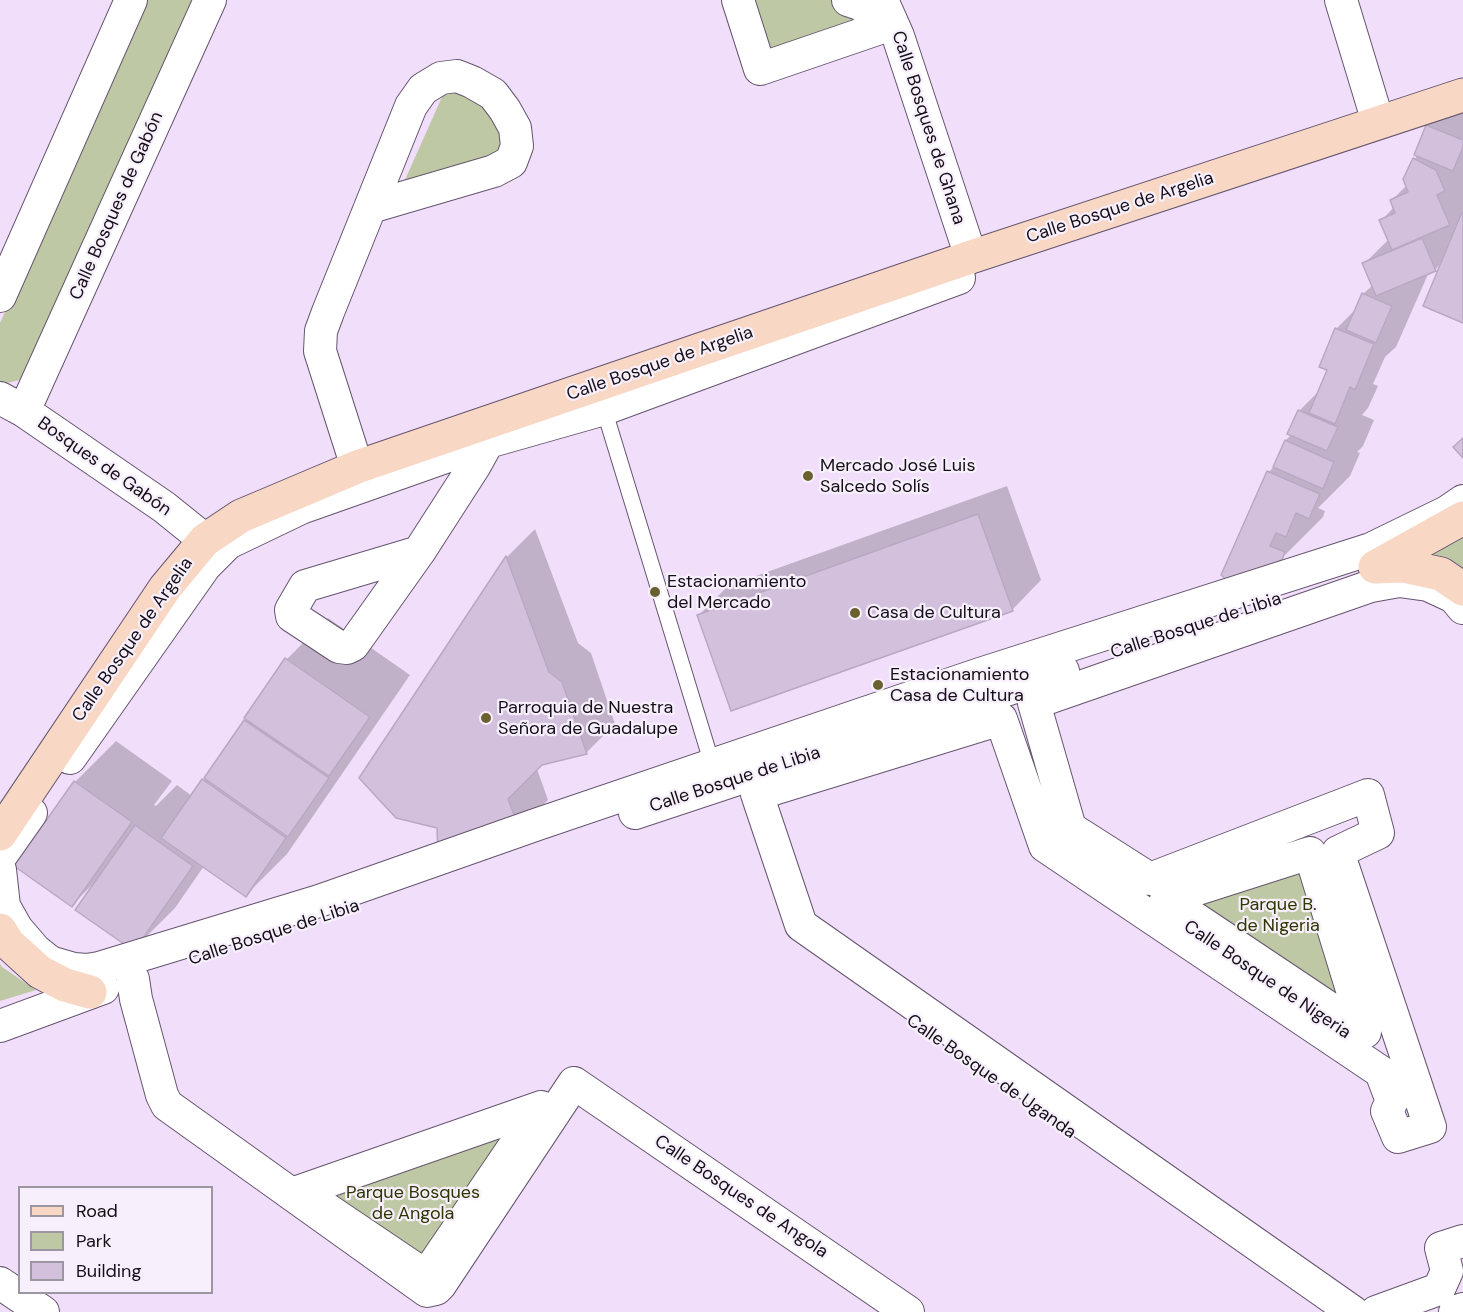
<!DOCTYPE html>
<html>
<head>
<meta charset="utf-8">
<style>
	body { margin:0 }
	#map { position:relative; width:1463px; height:1312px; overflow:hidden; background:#f1defb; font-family:"DM Sans",sans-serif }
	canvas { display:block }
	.legend { position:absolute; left:18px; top:1186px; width:195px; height:108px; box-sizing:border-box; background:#f7f0fc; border:2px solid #9c96a1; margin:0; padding:8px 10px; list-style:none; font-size:18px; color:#140e18 }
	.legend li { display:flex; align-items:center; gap:12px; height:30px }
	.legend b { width:30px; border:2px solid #9c96a1 }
</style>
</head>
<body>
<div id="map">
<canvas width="1463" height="1312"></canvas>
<ul class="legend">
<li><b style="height:8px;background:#f8d7c5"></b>Road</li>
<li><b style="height:16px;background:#bfc8a4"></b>Park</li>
<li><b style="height:16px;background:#d3c0dc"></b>Building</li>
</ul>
</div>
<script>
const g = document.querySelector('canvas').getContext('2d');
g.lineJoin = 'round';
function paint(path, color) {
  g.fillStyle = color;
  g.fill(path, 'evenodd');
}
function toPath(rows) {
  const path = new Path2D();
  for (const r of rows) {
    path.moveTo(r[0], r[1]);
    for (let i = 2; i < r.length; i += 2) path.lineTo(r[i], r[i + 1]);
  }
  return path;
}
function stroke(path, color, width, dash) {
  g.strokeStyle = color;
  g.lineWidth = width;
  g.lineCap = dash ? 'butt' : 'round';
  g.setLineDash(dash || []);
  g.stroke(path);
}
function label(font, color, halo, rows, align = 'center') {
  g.font = font + ' "DM Sans",sans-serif';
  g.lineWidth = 4.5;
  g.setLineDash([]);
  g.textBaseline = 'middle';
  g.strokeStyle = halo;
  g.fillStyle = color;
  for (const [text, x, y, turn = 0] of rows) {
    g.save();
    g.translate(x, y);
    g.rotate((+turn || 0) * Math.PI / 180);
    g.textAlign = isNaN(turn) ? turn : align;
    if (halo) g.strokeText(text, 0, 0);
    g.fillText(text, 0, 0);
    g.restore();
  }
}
paint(toPath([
	[145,0,194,0,23,379,4,384,0,382,0,323],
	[738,0,848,0,880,28,760,69],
	[446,88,500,108,513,150,404,182],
	[1463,535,1463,568,1456,563,1427,554],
	[1310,853,1365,1032,1166,899],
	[0,964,2,967,36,990,0,1001],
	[527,1117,425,1266,314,1191]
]), '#bfc8a4');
paint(toPath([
	[1463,90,1463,322,1443,261,1435,270,1429,272,1396,347,1385,357,1373,384,1378,386,1368,408,1362,415,1374,420,1363,446,1357,452,1360,453,1350,476,1318,508,1325,511,1323,517,1281,559,1223,575,1269,472,1275,465,1286,440,1292,434,1299,411,1320,390,1329,369,1336,329,1358,307,1363,294,1373,285,1364,264,1389,239,1381,221,1394,207,1392,200,1407,185,1414,159,1419,155,1427,126],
	[1007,486,1041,580,1012,610,699,615,728,586],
	[535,529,578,643,591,653,615,724,586,753,541,764,537,769,548,800,519,829,438,827,361,778,507,557],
	[328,618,410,675,287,854,246,895,204,866,175,908,134,949,93,884,72,905,75,782,116,741,172,781,154,805,156,806,177,785,192,796,287,659]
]), '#0003');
const building = toPath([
	[1426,125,1463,140,1463,147,1453,171,1414,155,1426,125],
	[1413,158,1436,170,1445,191,1437,195,1450,225,1392,250,1379,220,1395,213,1390,200,1408,192,1403,179,1413,158],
	[1462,212,1463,212,1463,323,1423,306,1462,212],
	[1422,238,1436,271,1376,296,1362,263,1422,238],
	[1362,293,1392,306,1376,343,1346,330,1362,293],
	[1335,328,1374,344,1355,390,1350,387,1335,424,1309,413,1327,370,1319,367,1335,328],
	[1298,410,1338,427,1327,451,1287,434,1298,410],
	[1463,438,1463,458,1453,447,1463,438],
	[1285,440,1334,462,1323,489,1273,467,1285,440],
	[1267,471,1320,494,1309,519,1296,513,1286,537,1276,533,1270,546,1285,552,1282,560,1229,582,1221,575,1267,471],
	[978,514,1013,611,731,711,697,615,978,514],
	[506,556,549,672,562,682,587,754,542,765,508,799,520,830,438,859,437,828,396,818,359,778,506,556],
	[285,658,370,717,329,776,244,718,285,658],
	[244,720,329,778,288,837,204,778,244,720],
	[202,779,286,838,246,897,161,838,202,779],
	[74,781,132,822,72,907,14,866,74,781],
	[135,825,193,866,134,951,75,910,135,825]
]);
paint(building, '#d3c0dc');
stroke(building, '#b9a8c3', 1.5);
const lane = toPath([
	[603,406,713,767]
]);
const street = toPath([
	[738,0,760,69,880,28,863,5,848,0],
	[882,0,898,36,971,257],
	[1341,0,1378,122],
	[0,296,131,0],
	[0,398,24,411,164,507,205,540],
	[24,411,210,0],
	[357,467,320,351,321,331,328,312,411,106,423,89,441,78,457,76,472,82,493,94,505,110,515,128,517,146,511,162,494,171,371,207],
	[419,552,305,586,291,610,292,616,339,647,347,648,353,645,419,552,475,465,491,436],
	[70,758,205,566,228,543,301,508,488,442,604,409,959,278],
	[635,813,1063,671],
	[1310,853,1365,1032,1166,899,1310,853],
	[0,857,31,813],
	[0,870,4,906,17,929,35,950,50,962,74,969,87,970,99,968,319,901,538,824,980,674,1371,549,1447,512,1463,501],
	[133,979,136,999,162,1095,167,1105,427,1291,436,1289,440,1285,574,1083],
	[0,1026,103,988],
	[574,1083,908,1312],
	[541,1107,426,1276,300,1191,541,1107],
	[0,1283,43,1312],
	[1353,1312,801,925,757,794,1001,719,1045,846,1381,1072,1392,1101,1387,1111,1398,1137,1430,1127,1338,852,1378,833,1368,795,1150,879,1070,828,1034,703,1371,586,1399,581,1428,585,1454,597,1463,608],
	[1376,1312,1439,1289,1447,1271,1441,1248,1463,1241],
	[1455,1312,1463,1309]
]);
const secondary = toPath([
	[1375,567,1463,518],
	[1375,567,1404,566,1441,574,1463,589],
	[0,834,165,588,205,540,241,516,357,467,971,257,1463,95],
	[0,930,8,943,40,972,65,985,90,992]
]);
stroke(lane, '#65556e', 17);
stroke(street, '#65556e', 34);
stroke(secondary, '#65556e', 35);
stroke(lane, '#fff', 15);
stroke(street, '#fff', 32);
stroke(secondary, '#f8d7c5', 33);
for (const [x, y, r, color] of [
	[808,476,6,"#69622f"],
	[655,592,6,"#69622f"],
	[855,613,6,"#69622f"],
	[878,685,6,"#69622f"],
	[486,718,6,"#69622f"]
]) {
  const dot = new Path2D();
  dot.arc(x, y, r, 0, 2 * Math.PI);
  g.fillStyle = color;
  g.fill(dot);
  stroke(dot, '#f7f0fc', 2);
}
label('18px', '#140e18', '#f7f0fc', [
	["Calle Bosques de Ghana",928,128,72],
	["Calle Bosques de Gabón",117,206,-66],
	["Calle Bosque de Argelia",1120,208,-18],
	["Calle Bosque de Argelia",660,364,-19],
	["Bosques de Gabón",104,467,35],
	["Calle Bosque de Libia",1196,626,-18],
	["Calle Bosque de Argelia",133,640,-55],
	["Calle Bosque de Libia",735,780,-18],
	["Calle Bosque de Libia",274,933,-18],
	["Calle Bosque de Nigeria",1267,980,34],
	["Calle Bosque de Uganda",991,1077,35],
	["Calle Bosques de Angola",741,1197,34]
]);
label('18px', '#140e18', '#f7f0fc', [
	["Mercado José Luis",820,466],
	["Salcedo Solís",820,487],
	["Estacionamiento",667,582],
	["del Mercado",667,603],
	["Casa de Cultura",867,613],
	["Estacionamiento",890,675],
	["Casa de Cultura",890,696],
	["Parroquia de Nuestra",498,708],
	["Señora de Guadalupe",498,729]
], 'left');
label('18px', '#2e3601', '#f7f0fc', [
	["Parque B.",1278,905],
	["de Nigeria",1278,926],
	["Parque Bosques",413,1193],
	["de Angola",413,1214]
]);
</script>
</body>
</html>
